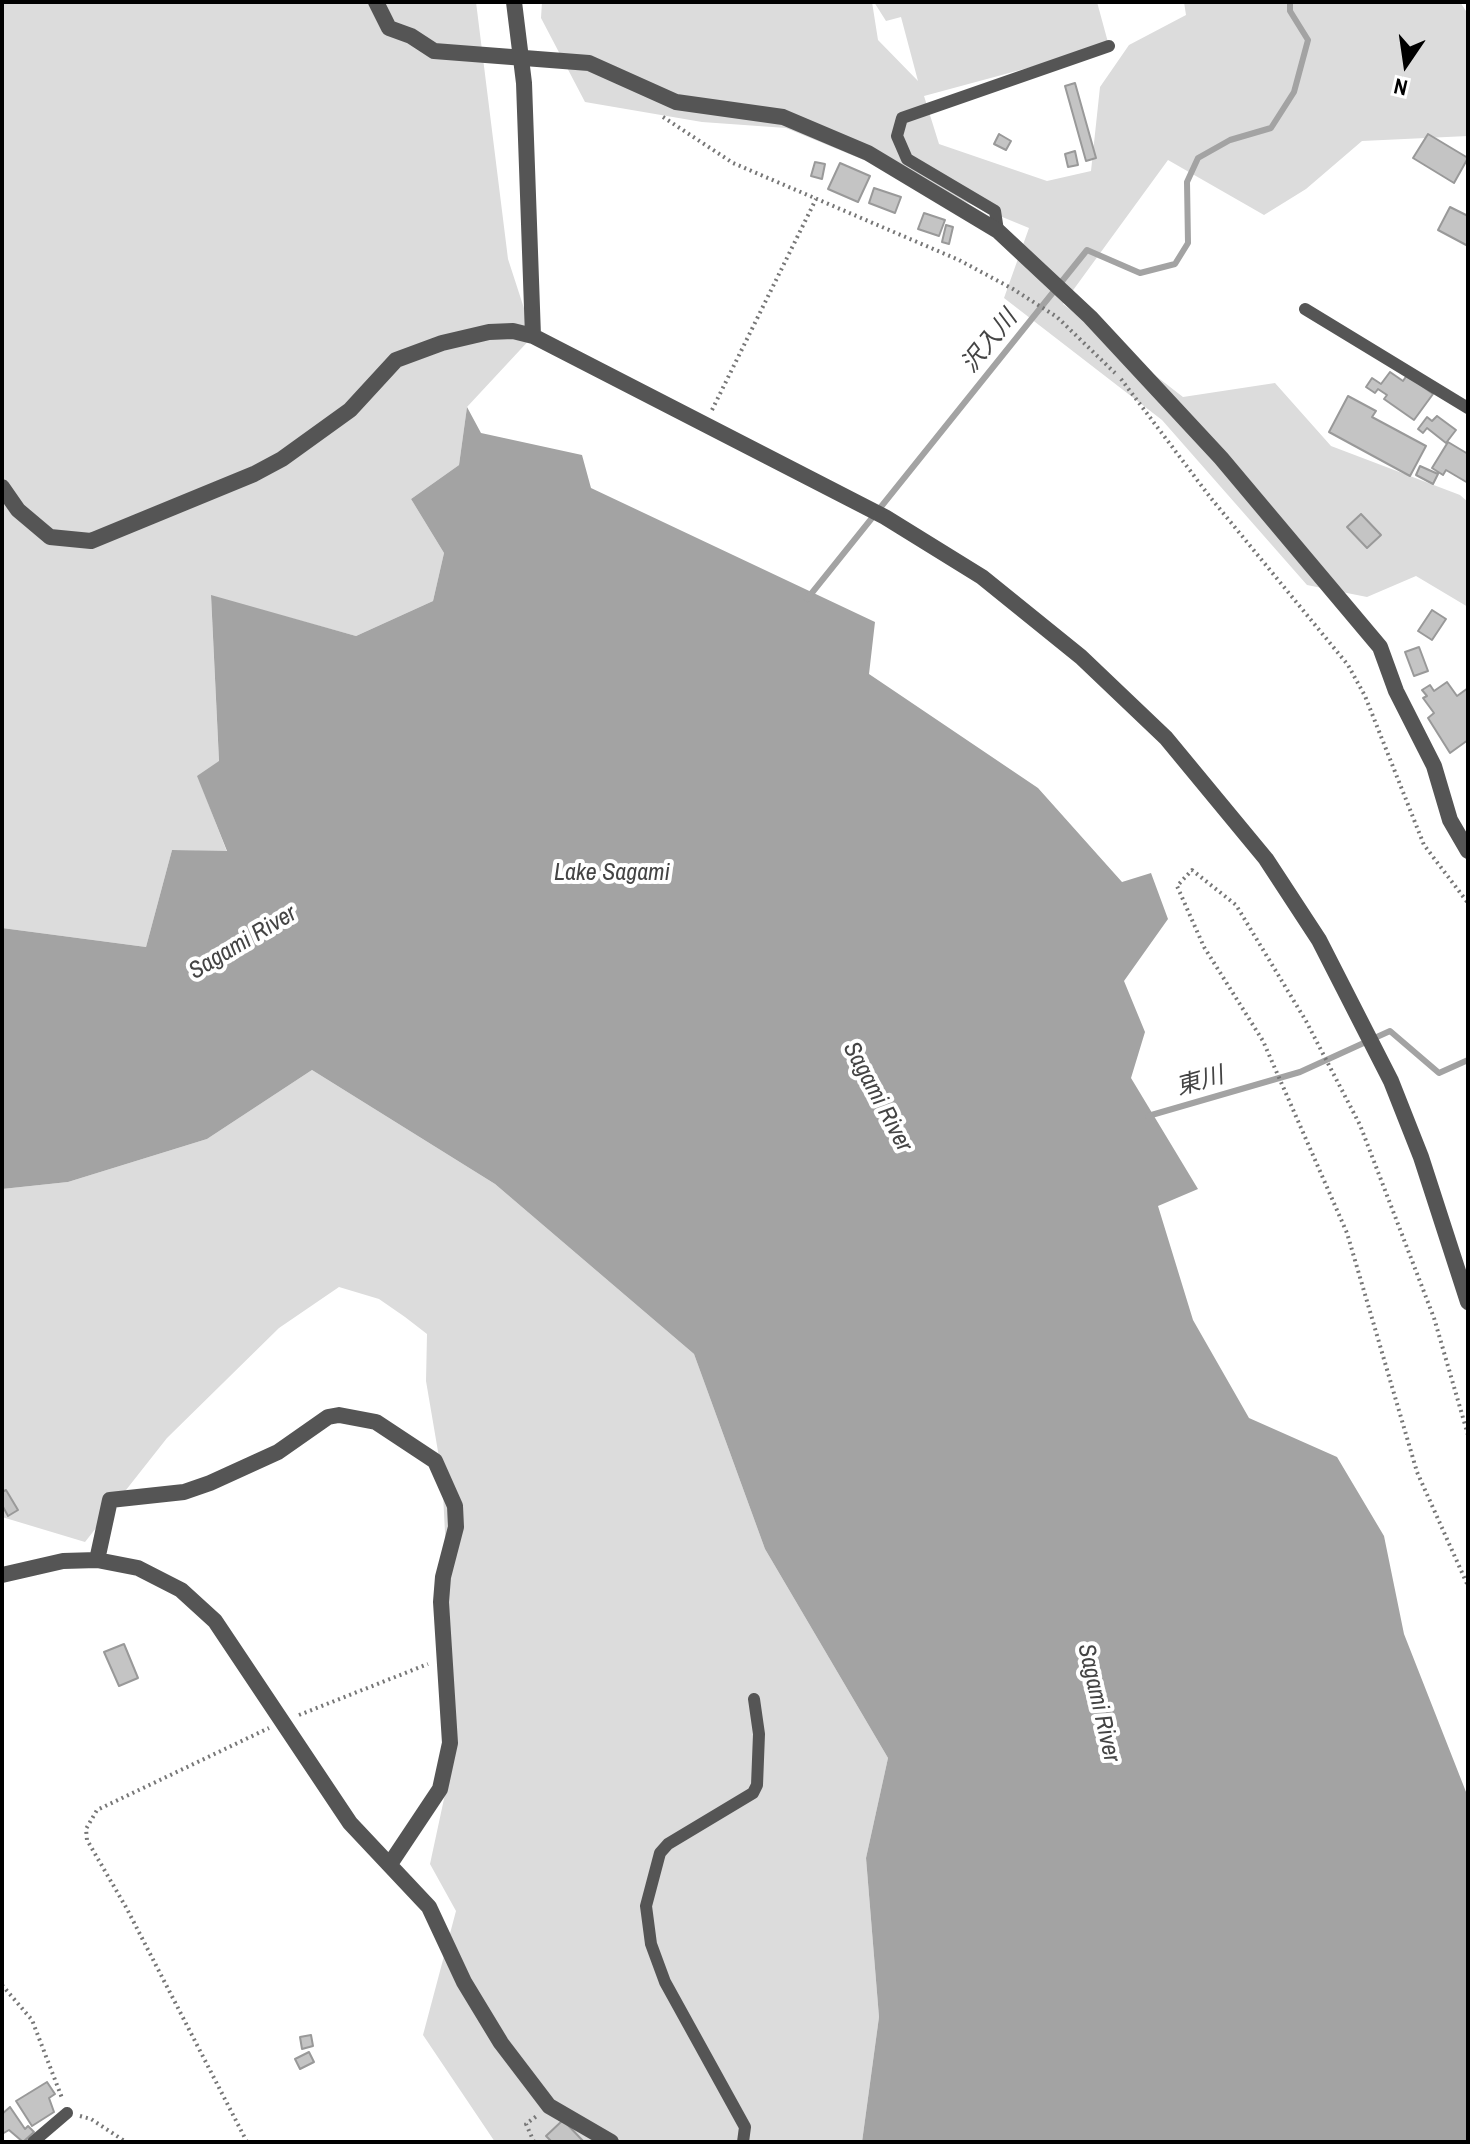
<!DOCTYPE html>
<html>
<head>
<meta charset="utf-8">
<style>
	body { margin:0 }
	#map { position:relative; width:1470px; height:2144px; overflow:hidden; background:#fff; font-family:"Archivo Narrow",sans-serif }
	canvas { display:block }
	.frame { position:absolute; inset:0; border:4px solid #000; pointer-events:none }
	.north { position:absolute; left:1366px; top:24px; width:80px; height:80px; -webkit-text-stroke:6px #fff; paint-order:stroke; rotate:193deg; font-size:22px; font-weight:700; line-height:32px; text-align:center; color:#000 }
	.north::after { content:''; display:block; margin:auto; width:28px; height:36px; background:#000; clip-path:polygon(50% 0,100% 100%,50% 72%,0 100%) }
</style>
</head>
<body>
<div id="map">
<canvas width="1470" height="2144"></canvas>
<div class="frame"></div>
<div class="north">N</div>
</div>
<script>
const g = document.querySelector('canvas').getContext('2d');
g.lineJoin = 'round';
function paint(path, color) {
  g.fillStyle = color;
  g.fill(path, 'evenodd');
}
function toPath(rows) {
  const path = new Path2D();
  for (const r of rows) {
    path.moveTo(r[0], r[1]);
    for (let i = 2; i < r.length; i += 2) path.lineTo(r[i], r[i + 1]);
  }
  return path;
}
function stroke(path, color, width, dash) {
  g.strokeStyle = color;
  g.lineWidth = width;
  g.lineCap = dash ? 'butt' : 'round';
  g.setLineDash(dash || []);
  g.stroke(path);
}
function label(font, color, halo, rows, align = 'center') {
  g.font = font + ' "Archivo Narrow","Noto Sans JP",sans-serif';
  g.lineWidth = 8;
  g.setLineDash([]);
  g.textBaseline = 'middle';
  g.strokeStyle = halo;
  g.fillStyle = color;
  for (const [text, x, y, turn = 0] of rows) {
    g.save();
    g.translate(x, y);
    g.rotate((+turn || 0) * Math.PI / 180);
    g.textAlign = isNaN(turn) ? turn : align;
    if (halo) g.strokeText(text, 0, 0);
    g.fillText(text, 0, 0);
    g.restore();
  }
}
paint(toPath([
	[2,2,476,2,508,259,533,336,467,407,459,465,411,499,444,553,433,601,356,636,211,596,219,762,198,777,227,852,172,850,146,947,2,928],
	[542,2,872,2,878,40,918,81,901,17,886,21,874,2,1097,2,1109,46,924,96,939,144,1047,181,1091,171,1100,87,1129,45,1186,15,1184,2,1460,2,1468,14,1468,136,1362,141,1306,189,1264,215,1168,160,1063,304,1183,397,1275,383,1331,446,1460,495,1468,502,1468,607,1416,576,1367,597,1307,585,1162,420,1004,298,1029,228,786,128,702,122,585,102,541,18],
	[312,1070,495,1184,694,1354,765,1549,888,1758,866,1858,879,2017,862,2142,495,2142,423,2035,456,1911,430,1864,456,1743,442,1475,426,1381,427,1334,405,1317,379,1299,339,1287,279,1328,167,1438,85,1542,2,1517,2,1189,68,1182,207,1139]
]), '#dcdcdc');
paint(toPath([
	[467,407,481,433,582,455,591,488,875,622,869,674,1038,788,1122,882,1151,873,1168,919,1124,981,1145,1032,1131,1078,1198,1189,1158,1206,1193,1320,1249,1418,1337,1457,1384,1536,1404,1634,1468,1797,1468,2142,862,2142,879,2017,866,1858,888,1758,765,1549,694,1354,495,1184,312,1070,207,1139,68,1182,2,1189,2,928,146,947,172,850,227,851,197,776,219,761,211,595,356,636,433,601,444,553,411,499,459,465]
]), '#a3a3a3');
stroke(toPath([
	[807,599,1087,250,1140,273,1175,264,1188,243,1187,182,1198,158,1230,140,1271,128,1294,92,1308,40,1290,11,1290,2],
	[1148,1116,1300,1072,1390,1031,1439,1073,1468,1060]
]), '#a3a3a3', 6);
const building = toPath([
	[1075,83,1096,158,1086,161,1065,86,1075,83],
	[999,134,1011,141,1006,150,994,144,999,134],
	[1428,134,1468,158,1454,183,1413,158,1428,134],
	[1075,151,1078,165,1068,167,1065,154,1075,151],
	[815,162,825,164,822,179,811,176,815,162],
	[840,163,870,176,858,202,828,189,840,163],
	[874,188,901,197,895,213,869,203,874,188],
	[1450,207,1468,216,1468,246,1438,230,1450,207],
	[924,213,945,220,939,236,918,229,924,213],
	[946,225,953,227,949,244,942,242,946,225],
	[1390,372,1403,381,1407,375,1433,394,1414,420,1384,399,1387,395,1378,389,1375,393,1366,387,1372,378,1381,384,1390,372],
	[1348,396,1376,411,1372,417,1426,446,1410,476,1329,432,1348,396],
	[1437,416,1456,430,1446,443,1427,428,1423,433,1418,429,1427,417,1432,421,1437,416],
	[1448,442,1468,454,1468,483,1446,470,1443,475,1432,468,1448,442],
	[1420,466,1438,474,1433,484,1416,475,1420,466],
	[1361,514,1381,535,1367,548,1347,527,1361,514],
	[1432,610,1446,619,1432,640,1418,631,1432,610],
	[1419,647,1428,671,1414,676,1405,652,1419,647],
	[1447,682,1457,696,1468,688,1468,740,1450,753,1428,718,1434,713,1423,698,1427,696,1422,690,1430,685,1434,691,1447,682],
	[6,1490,18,1510,8,1516,2,1505,2,1492,6,1490],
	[124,1644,138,1678,119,1686,104,1652,124,1644],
	[311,2035,313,2046,302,2049,300,2037,311,2035],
	[309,2052,314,2062,300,2069,295,2059,309,2052],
	[47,2082,55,2094,49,2098,54,2112,32,2126,16,2101,47,2082],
	[10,2107,25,2129,28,2126,34,2132,23,2142,9,2130,2,2134,2,2114,10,2107],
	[563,2120,584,2142,552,2142,546,2136,563,2120]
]);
paint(building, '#c4c4c4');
stroke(building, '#999', 2);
stroke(toPath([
	[663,117,733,163,959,260,1013,289,1057,317,1115,373],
	[1121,379,1210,497,1348,665,1365,696,1424,845,1468,903],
	[712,410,816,199],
	[1468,1435,1434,1318,1360,1125,1306,1021,1236,905,1192,870,1177,886,1204,947,1263,1041,1347,1233,1417,1472,1468,1586],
	[299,1715,428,1664],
	[2,1985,32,2020,62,2098],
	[80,2116,91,2119,126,2142],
	[247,2142,127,1909,87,1840,86,1829,97,1810,269,1728],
	[534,2142,526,2124,538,2115]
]), '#777', 4, [2, 4]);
stroke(toPath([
	[998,231,995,211,907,159,897,136,902,118,1109,46],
	[1305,309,1468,408],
	[33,2142,67,2113],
	[743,2142,745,2127,665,1982,651,1944,646,1906,660,1853,668,1844,753,1793,757,1785,759,1734,754,1699]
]), '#555', 12);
stroke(toPath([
	[376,2,389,28,411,36,434,51,589,63,676,102,783,117,868,153,998,231,1090,317,1221,458,1380,647,1396,691,1434,766,1450,820,1468,851],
	[514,2,524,83,533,336],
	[2,487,18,510,50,537,91,541,254,474,282,459,350,410,396,360,442,343,489,332,513,331,533,336,885,517,982,577,1081,657,1166,738,1266,859,1319,940,1391,1081,1421,1157,1468,1302],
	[97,1560,110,1500,184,1492,210,1483,278,1452,328,1417,339,1415,376,1422,435,1461,455,1506,456,1527,443,1577,441,1602,450,1743,440,1789,390,1864],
	[2,1575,63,1561,97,1560,138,1568,181,1590,215,1621,350,1823,429,1907,464,1982,501,2043,549,2106,611,2142]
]), '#555', 16);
label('italic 24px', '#444', '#fff', [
	["沢入川",990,342,-51],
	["Lake Sagami",612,874],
	["Sagami River",243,943,-31],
	["東川",1200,1082,-16],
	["Sagami River",877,1097,62],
	["Sagami River",1098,1703,77]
]);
</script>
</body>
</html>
